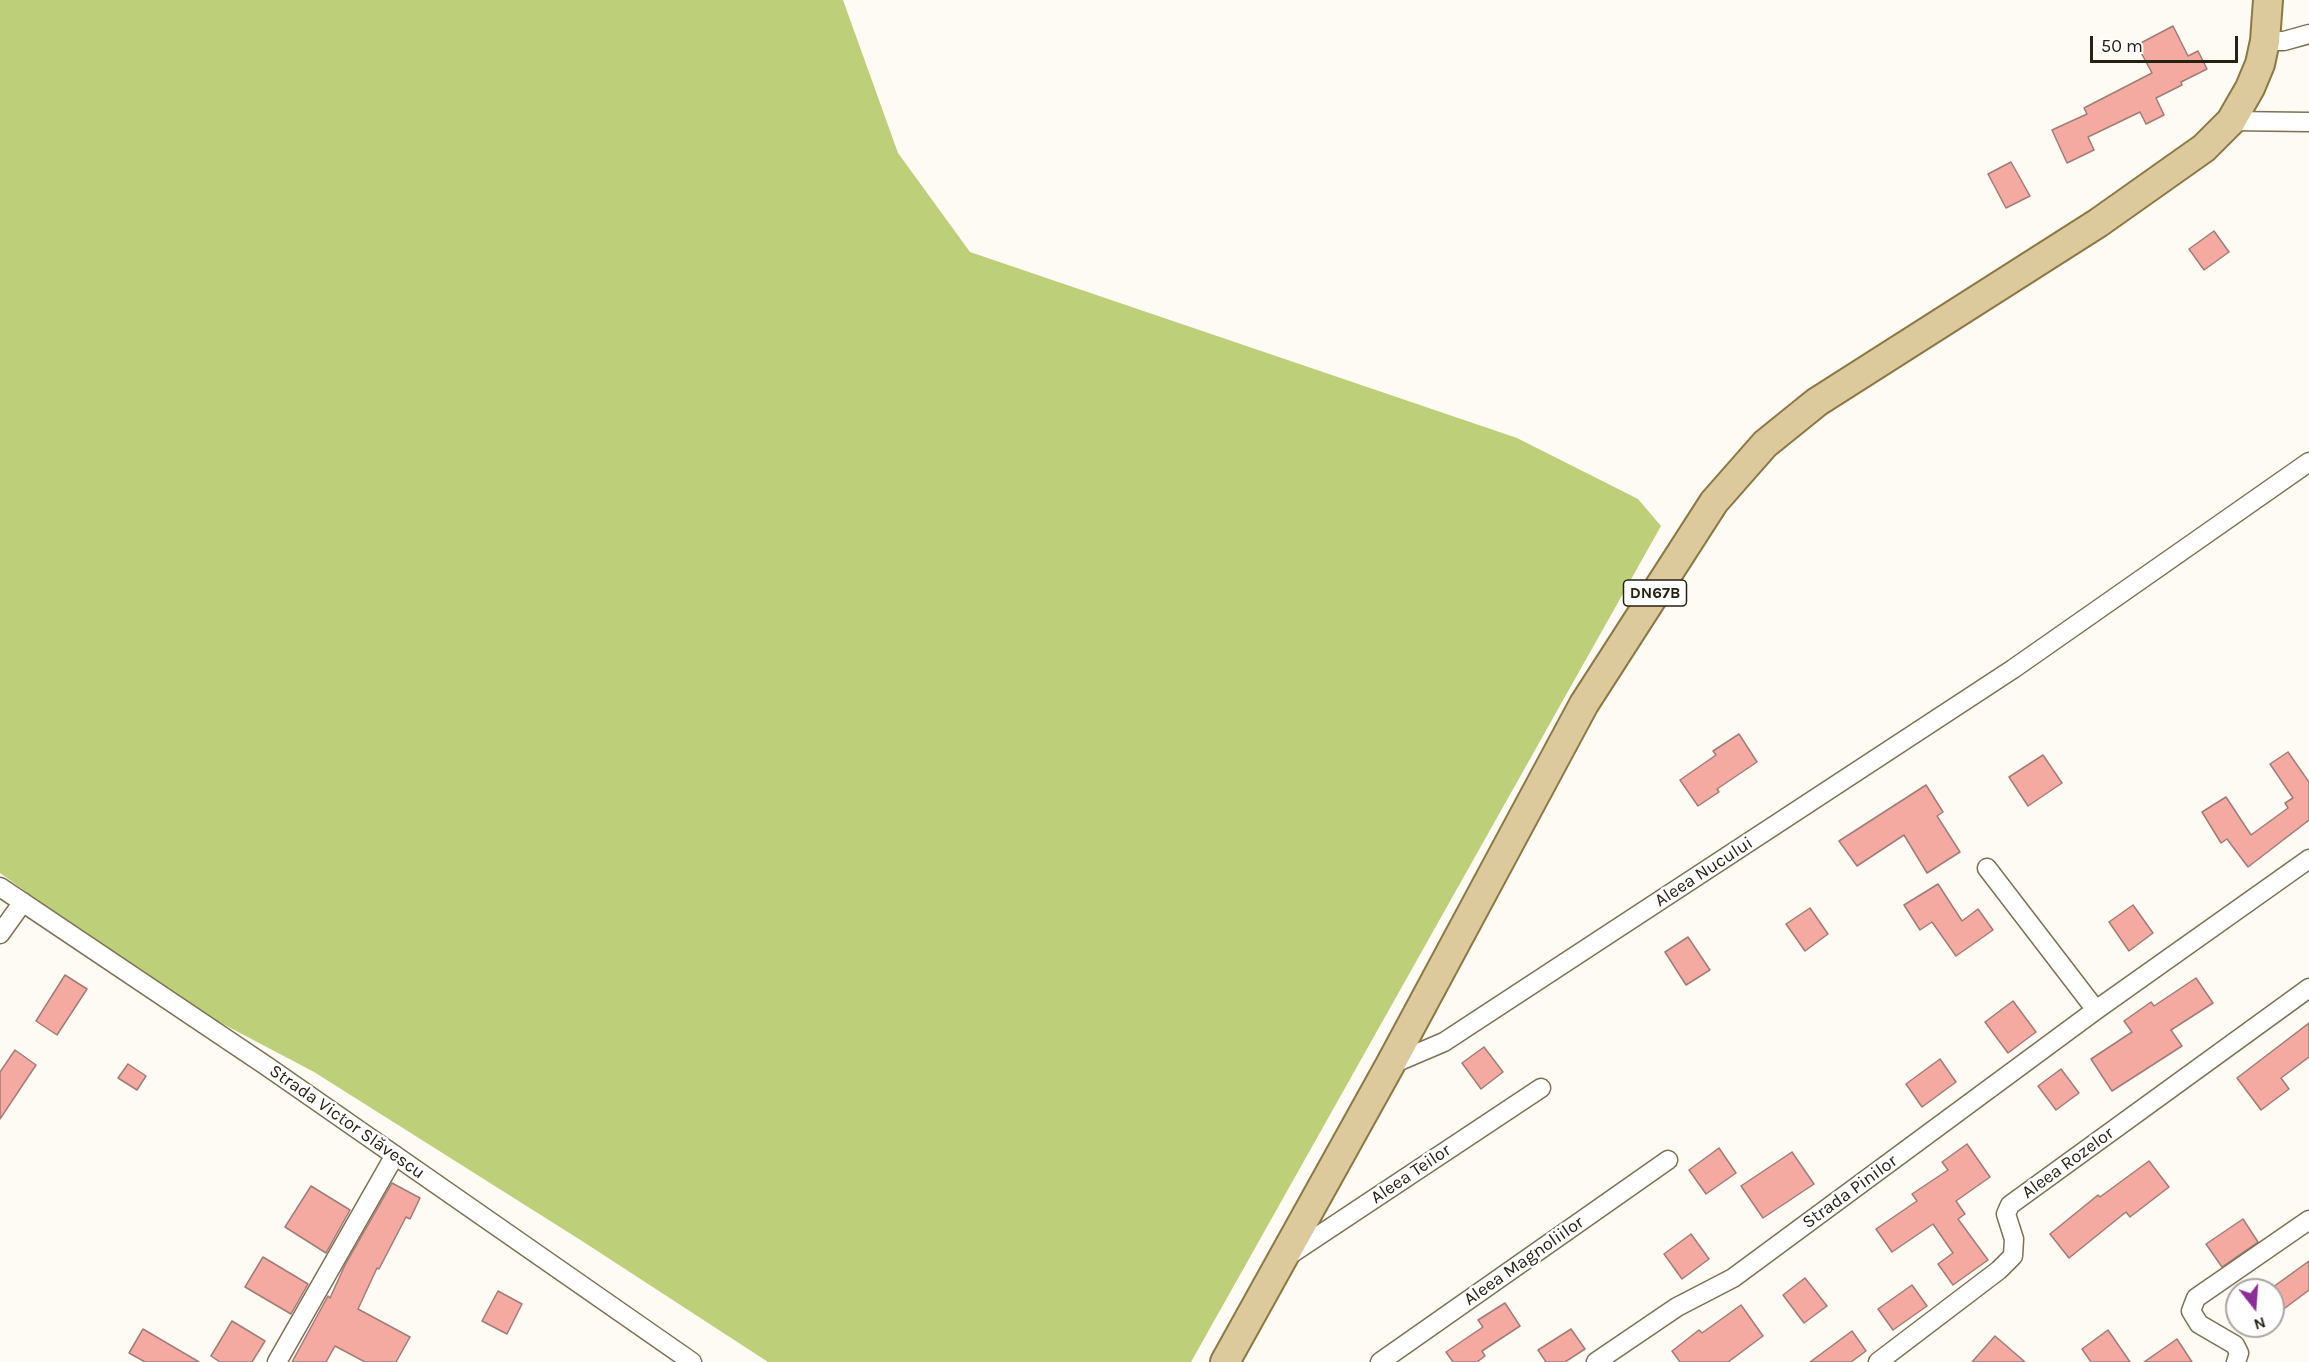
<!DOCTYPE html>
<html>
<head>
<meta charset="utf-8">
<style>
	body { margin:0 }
	#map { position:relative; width:2309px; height:1362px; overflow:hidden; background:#fefbf4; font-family:Karla,sans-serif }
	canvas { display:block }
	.north { position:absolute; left:2225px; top:1278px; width:60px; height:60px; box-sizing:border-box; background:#fff; border:2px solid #a9a6a1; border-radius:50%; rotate:163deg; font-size:16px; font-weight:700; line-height:24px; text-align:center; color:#272114 }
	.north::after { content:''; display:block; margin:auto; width:21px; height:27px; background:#8d2d96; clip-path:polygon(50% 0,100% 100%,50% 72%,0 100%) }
	.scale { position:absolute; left:2090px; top:36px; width:148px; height:27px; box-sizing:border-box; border:3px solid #272114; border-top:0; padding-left:8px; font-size:18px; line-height:21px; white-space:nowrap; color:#272114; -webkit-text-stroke:4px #fff; paint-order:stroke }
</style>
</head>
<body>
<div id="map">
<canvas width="2309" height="1362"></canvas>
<div class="north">N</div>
<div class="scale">50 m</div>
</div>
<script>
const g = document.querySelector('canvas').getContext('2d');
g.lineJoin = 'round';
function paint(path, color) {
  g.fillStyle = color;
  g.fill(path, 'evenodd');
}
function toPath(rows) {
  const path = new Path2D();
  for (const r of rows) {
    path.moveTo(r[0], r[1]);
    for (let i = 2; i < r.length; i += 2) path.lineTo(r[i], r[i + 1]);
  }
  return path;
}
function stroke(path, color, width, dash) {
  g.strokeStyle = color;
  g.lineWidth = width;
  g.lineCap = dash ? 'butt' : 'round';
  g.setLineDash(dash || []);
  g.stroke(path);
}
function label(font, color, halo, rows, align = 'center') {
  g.font = font + ' Karla,sans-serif';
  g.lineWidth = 5;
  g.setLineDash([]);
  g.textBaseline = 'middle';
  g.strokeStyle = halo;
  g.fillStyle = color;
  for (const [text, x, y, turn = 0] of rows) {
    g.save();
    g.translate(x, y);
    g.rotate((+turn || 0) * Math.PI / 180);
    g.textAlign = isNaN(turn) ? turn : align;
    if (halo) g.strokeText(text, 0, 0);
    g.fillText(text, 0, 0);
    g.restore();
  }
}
paint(toPath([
	[0,0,843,0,898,153,970,252,1517,438,1638,499,1661,526,1191,1362,768,1362,582,1241,314,1072,168,995,0,873]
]), '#becf79');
const building = toPath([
	[2173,26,2188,56,2198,51,2207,69,2181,82,2182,85,2156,98,2164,115,2146,124,2140,112,2088,137,2094,150,2067,163,2052,130,2087,114,2084,108,2152,73,2137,45,2173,26],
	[2011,162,2030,196,2006,208,1988,174,2011,162],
	[2214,231,2229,252,2204,270,2189,249,2214,231],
	[1739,734,1757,762,1717,789,1719,792,1698,806,1680,780,1716,755,1713,751,1739,734],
	[2288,752,2309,782,2309,820,2248,867,2227,839,2221,843,2202,812,2226,797,2251,835,2288,808,2285,803,2293,798,2270,764,2288,752],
	[2043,755,2062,783,2028,806,2009,777,2043,755],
	[1926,785,1943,812,1937,816,1960,852,1927,873,1904,835,1857,866,1839,841,1926,785],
	[1938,884,1962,921,1978,909,1993,930,1956,956,1932,922,1920,930,1904,905,1938,884],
	[2133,905,2153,933,2129,951,2109,922,2133,905],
	[1810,908,1828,934,1805,951,1786,924,1810,908],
	[1688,937,1710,970,1686,985,1665,952,1688,937],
	[65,975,87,989,57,1035,36,1021,65,975],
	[2196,978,2213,1003,2171,1030,2182,1046,2112,1091,2091,1059,2132,1032,2124,1021,2151,1002,2154,1006,2196,978],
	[2013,1001,2036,1032,2008,1053,1985,1022,2013,1001],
	[2309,1023,2309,1057,2281,1078,2289,1089,2261,1110,2237,1078,2309,1023],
	[1484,1047,1503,1072,1481,1089,1462,1063,1484,1047],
	[15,1050,36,1065,0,1119,0,1072,15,1050],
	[1940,1059,1956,1082,1922,1107,1906,1084,1940,1059],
	[128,1064,146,1076,137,1090,118,1078,128,1064],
	[2061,1069,2079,1093,2056,1110,2038,1086,2061,1069],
	[1967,1144,1990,1177,1956,1201,1965,1214,1958,1219,1988,1260,1953,1285,1938,1264,1953,1253,1933,1224,1892,1252,1876,1229,1917,1201,1912,1194,1948,1170,1942,1162,1967,1144],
	[1719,1148,1736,1173,1706,1194,1689,1170,1719,1148],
	[1792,1152,1814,1184,1763,1218,1741,1186,1792,1152],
	[2149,1161,2169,1187,2130,1217,2126,1212,2069,1258,2050,1234,2098,1195,2100,1197,2149,1161],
	[392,1183,420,1198,410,1219,406,1217,379,1269,377,1268,358,1309,410,1337,396,1362,365,1362,335,1346,326,1362,292,1362,328,1296,330,1298,345,1265,392,1183],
	[311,1186,350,1210,326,1253,285,1227,311,1186],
	[2243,1219,2258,1242,2222,1267,2206,1244,2243,1219],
	[1691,1234,1709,1259,1682,1279,1664,1254,1691,1234],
	[263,1257,308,1284,291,1314,245,1287,263,1257],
	[2309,1261,2309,1290,2273,1317,2273,1287,2309,1261],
	[1805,1278,1827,1306,1804,1323,1783,1295,1805,1278],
	[1912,1285,1927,1306,1893,1330,1878,1309,1912,1285],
	[498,1291,522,1304,507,1334,482,1321,498,1291],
	[1505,1303,1520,1326,1482,1351,1485,1356,1477,1362,1453,1362,1446,1352,1483,1327,1478,1320,1505,1303],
	[1741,1305,1763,1336,1728,1362,1680,1362,1672,1351,1699,1330,1702,1333,1741,1305],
	[232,1321,265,1341,252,1362,220,1362,211,1356,232,1321],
	[143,1329,199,1362,145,1362,129,1353,143,1329],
	[1571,1329,1585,1349,1565,1362,1546,1362,1538,1350,1571,1329],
	[2108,1330,2130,1362,2091,1362,2082,1349,2108,1330],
	[1852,1331,1866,1351,1851,1362,1810,1362,1852,1331],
	[1995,1336,2025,1362,1972,1362,1995,1336],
	[2177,1339,2192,1362,2144,1362,2177,1339]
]);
paint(building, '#f4aaa1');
stroke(building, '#a27c77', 1.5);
const street = toPath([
	[2265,41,2284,41,2309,34],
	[2231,121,2309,122],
	[1987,868,2096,1010],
	[0,887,268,1067,692,1362],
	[0,934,23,902],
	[1390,1065,1444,1042,2013,669,2309,462],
	[1288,1256,1541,1088],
	[277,1362,395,1155],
	[1380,1362,1668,1160],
	[1596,1362,1677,1307,1733,1278,2096,1010,2309,859],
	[1878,1362,1999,1270,2013,1256,2014,1239,2006,1214,2010,1205,2309,988],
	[2236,1362,2239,1353,2235,1345,2199,1324,2191,1311,2196,1298,2309,1220]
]);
const primary = toPath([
	[1225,1362,1390,1065,1584,704,1714,502,1765,444,1817,402,2098,223,2204,148,2231,121,2250,88,2260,64,2265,41,2268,0]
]);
stroke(street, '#7f7051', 21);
stroke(primary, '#8e7842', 32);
stroke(street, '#fff', 18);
stroke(primary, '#dcca9d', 28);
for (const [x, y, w] of [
	[1655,593,63]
]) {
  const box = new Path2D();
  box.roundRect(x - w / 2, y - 13, w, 26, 4.5);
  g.fillStyle = '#fff';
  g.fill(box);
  stroke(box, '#272114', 1.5);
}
label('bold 16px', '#272114', null, [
	["DN67B",1655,593]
]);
label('18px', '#272114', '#fff', [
	["Aleea Nucului",1704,872,-33],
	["Strada Victor Slăvescu",347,1122,35],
	["Aleea Rozelor",2068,1163,-36],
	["Aleea Teilor",1411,1174,-34],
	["Strada Pinilor",1850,1192,-36],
	["Aleea Magnoliilor",1524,1261,-35]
]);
</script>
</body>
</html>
